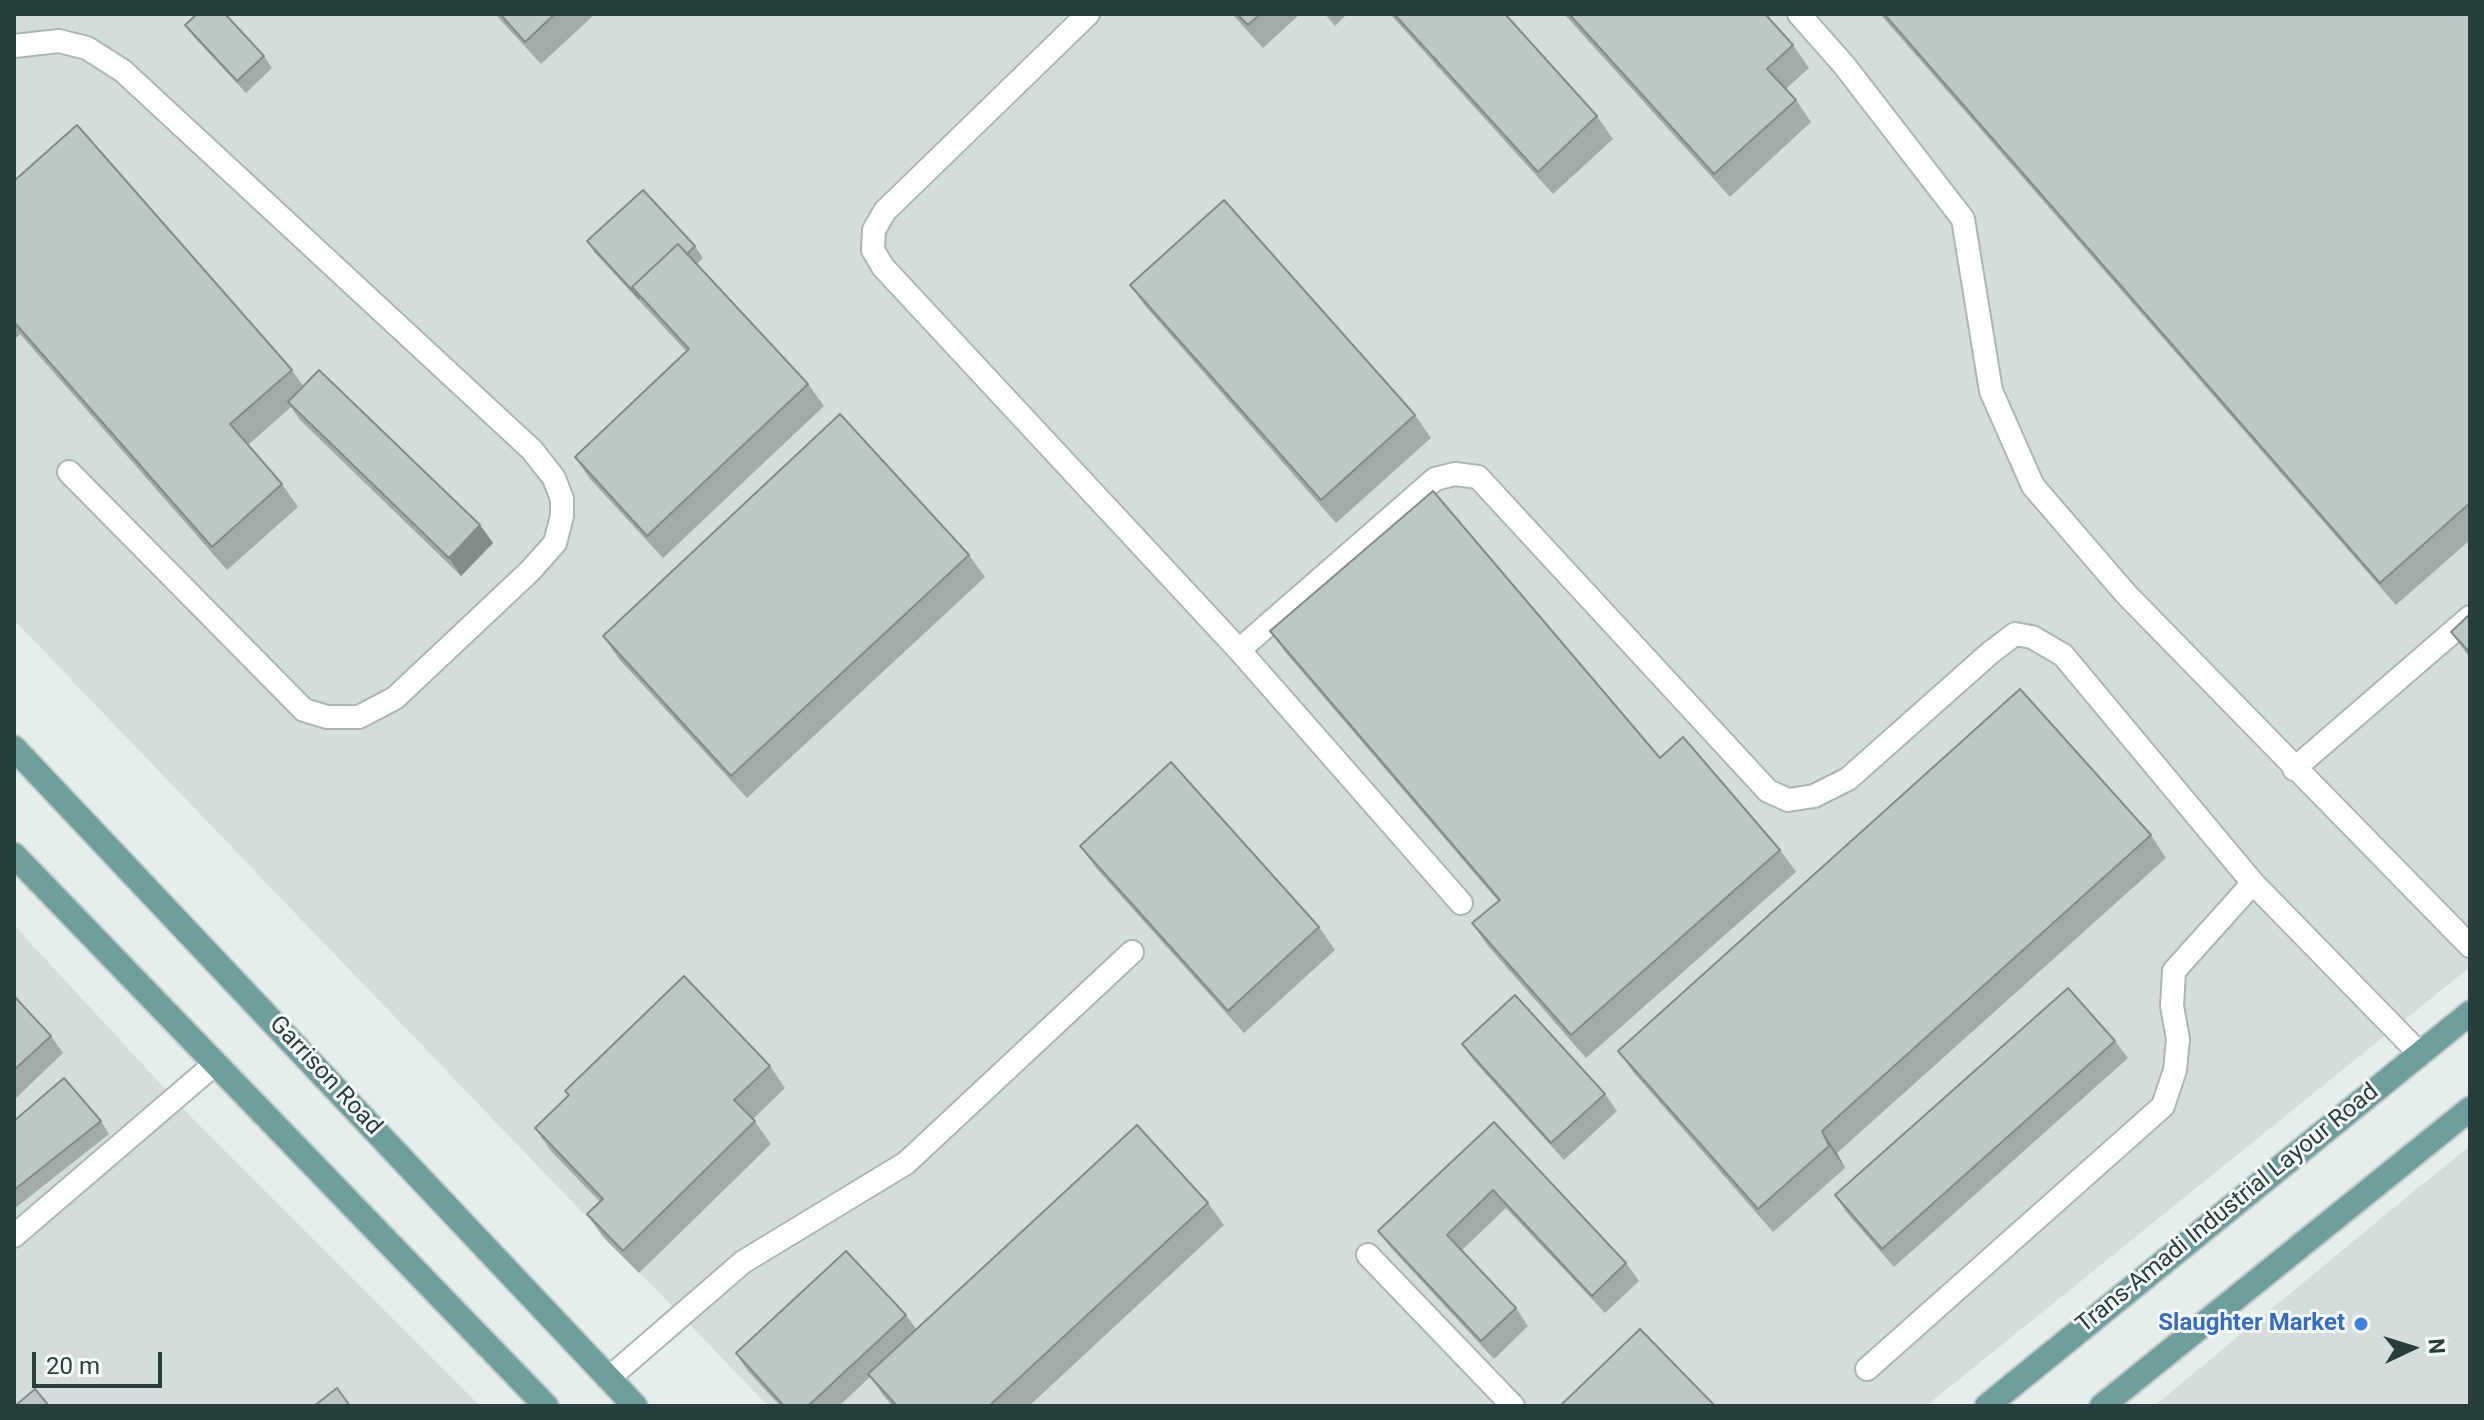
<!DOCTYPE html>
<html>
<head>
<meta charset="utf-8">
<style>
	body { margin:0 }
	#map { position:relative; width:2484px; height:1420px; overflow:hidden; background:#e6eeec; font-family:Roboto,sans-serif }
	canvas { display:block }
	.frame { position:absolute; inset:0; border:16px solid #263e3c; pointer-events:none }
	.north { position:absolute; left:2372px; top:1308px; width:80px; height:80px; -webkit-text-stroke:6px #f6faf9; paint-order:stroke; rotate:86deg; font-size:22px; font-weight:700; line-height:32px; text-align:center; color:#263e3c }
	.north::after { content:''; display:block; margin:auto; width:28px; height:36px; background:#263e3c; clip-path:polygon(50% 0,100% 100%,50% 72%,0 100%) }
	.scale { position:absolute; left:32px; top:1352px; width:130px; height:36px; box-sizing:border-box; border:4px solid #263e3c; border-top:0; padding-left:10px; font-size:24px; line-height:28px; white-space:nowrap; color:#263e3c; -webkit-text-stroke:6px #f6faf9; paint-order:stroke }
</style>
</head>
<body>
<div id="map">
<canvas width="2484" height="1420"></canvas>
<div class="frame"></div>
<div class="north">N</div>
<div class="scale">20 m</div>
</div>
<script>
const g = document.querySelector('canvas').getContext('2d');
g.lineJoin = 'round';
function paint(path, color) {
  g.fillStyle = color;
  g.fill(path, 'evenodd');
}
function toPath(rows) {
  const path = new Path2D();
  for (const r of rows) {
    path.moveTo(r[0], r[1]);
    for (let i = 2; i < r.length; i += 2) path.lineTo(r[i], r[i + 1]);
  }
  return path;
}
function stroke(path, color, width, dash) {
  g.strokeStyle = color;
  g.lineWidth = width;
  g.lineCap = dash ? 'butt' : 'round';
  g.setLineDash(dash || []);
  g.stroke(path);
}
function label(font, color, halo, rows, align = 'center') {
  g.font = font + ' Roboto,sans-serif';
  g.lineWidth = 6;
  g.setLineDash([]);
  g.textBaseline = 'middle';
  g.strokeStyle = halo;
  g.fillStyle = color;
  for (const [text, x, y, turn = 0] of rows) {
    g.save();
    g.translate(x, y);
    g.rotate((+turn || 0) * Math.PI / 180);
    g.textAlign = isNaN(turn) ? turn : align;
    if (halo) g.strokeText(text, 0, 0);
    g.fillText(text, 0, 0);
    g.restore();
  }
}
paint(toPath([
	[14,14,2470,14,2470,967,1926,1406,768,1406,14,620],
	[14,925,193,1119,480,1406,14,1406],
	[2470,1146,2470,1406,2154,1406,2419,1187]
]), '#d4dddb');
const lane = toPath([
	[1088,14,885,211,874,230,873,250,883,267,1239,650,1461,903],
	[1799,14,1844,65,1963,219,1991,391,2033,486,2126,594,2470,946],
	[14,46,59,41,87,48,123,71,532,450,554,478,562,499,562,516,555,543,530,571,395,698,359,717,327,717,304,710,69,472],
	[1239,650,1435,479,1455,474,1478,477,1768,791,1788,800,1814,796,1848,779,1990,653,2015,634,2032,637,2063,655,2253,883,2419,1053],
	[2294,769,2470,617],
	[14,1236,216,1063],
	[1368,1255,1513,1406],
	[1867,1369,2163,1106,2175,1070,2178,1039,2172,1006,2174,971,2253,883],
	[609,1378,743,1262,906,1163,1132,952]
]);
const primary = toPath([
	[14,748,635,1406],
	[14,855,546,1406],
	[1987,1406,2470,1013],
	[2102,1406,2470,1109]
]);
stroke(lane, '#a9b6b4', 26);
stroke(primary, '#c2c9c8', 28);
stroke(lane, '#fff', 22);
stroke(primary, '#6e9f9c', 24);
paint(toPath([
	[495,14,595,14,541,64],
	[1232,14,1300,14,1263,48],
	[1325,14,1347,14,1335,26],
	[1390,14,1505,14,1597,116,1613,139,1553,194],
	[1564,14,1765,14,1793,45,1809,68,1786,89,1796,100,1811,122,1730,197],
	[1880,14,2470,14,2470,540,2396,605],
	[185,25,264,56,272,68,246,93,194,37],
	[14,181,292,370,303,386,480,525,493,543,461,576,300,420,291,407,248,445,282,484,298,507,227,570,20,334,14,340],
	[587,241,695,246,703,258,697,264,808,384,824,406,663,558,590,479,575,457,686,351,595,253],
	[1130,285,1415,415,1431,438,1336,523,1146,307],
	[969,555,985,577,747,798,619,659,603,636],
	[2470,614,2470,658,2451,632],
	[1270,631,1660,758,1780,850,1796,872,1586,1058,1488,946,1472,923,1498,901,1286,653],
	[2151,835,2166,858,1837,1153,1845,1168,1773,1232,1634,1073,1618,1051],
	[1080,846,1319,927,1335,950,1244,1033,1096,868],
	[14,996,51,1036,63,1053,14,1100],
	[2115,1041,2128,1058,1894,1267,1847,1213,1835,1195],
	[1462,1044,1605,1094,1617,1111,1564,1160,1474,1061],
	[770,1066,785,1088,753,1119,771,1144,639,1273,603,1237,587,1214,600,1202,551,1151,535,1128,569,1096,565,1091],
	[14,1121,101,1121,109,1134,14,1209],
	[1494,1122,1626,1263,1639,1281,1605,1313,1506,1208,1462,1250,1516,1308,1528,1326,1494,1359,1391,1248,1378,1231],
	[1208,1203,1224,1225,1029,1406,892,1406,884,1396,870,1377,839,1406,780,1406,748,1371,736,1353,906,1315,916,1329]
]), '#a1aca9');
paint(toPath([
	[480,525,493,543,461,576,449,558],
	[1822,1131,1837,1153,1845,1168,1829,1146]
]), '#838c8a');
const building = toPath([
	[197,14,225,14,264,56,237,81,185,25,197,14],
	[500,14,555,14,525,42,500,14],
	[1237,14,1260,14,1248,25,1237,14],
	[1394,14,1505,14,1597,116,1538,172,1394,14],
	[1569,14,1765,14,1793,45,1767,69,1796,100,1714,174,1569,14],
	[1884,14,2470,14,2470,503,2380,583,1884,14],
	[77,125,292,370,230,424,282,484,212,547,14,322,14,181,77,125],
	[643,190,695,246,687,254,678,244,632,287,639,298,587,241,643,190],
	[1224,200,1415,415,1321,500,1130,285,1224,200],
	[678,244,808,384,647,536,575,457,689,349,632,287,678,244],
	[319,370,480,525,449,558,288,402,319,370],
	[840,414,969,555,731,776,603,636,840,414],
	[1433,491,1660,758,1683,737,1780,850,1571,1035,1472,923,1500,900,1270,631,1433,491],
	[2470,614,2470,653,2451,632,2470,614],
	[2020,689,2151,835,1822,1131,1829,1146,1758,1209,1618,1051,2020,689],
	[1171,762,1319,927,1228,1011,1080,846,1171,762],
	[684,976,770,1066,734,1100,755,1121,623,1251,587,1214,603,1199,535,1128,569,1095,565,1091,684,976],
	[2068,988,2115,1041,1882,1249,1835,1195,2068,988],
	[1515,995,1605,1094,1551,1143,1462,1044,1515,995],
	[14,996,51,1036,14,1070,14,996],
	[64,1078,101,1121,14,1190,14,1121,64,1078],
	[1494,1122,1626,1263,1592,1296,1493,1190,1447,1235,1516,1308,1481,1341,1378,1231,1494,1122],
	[1137,1125,1208,1203,989,1406,897,1406,868,1374,1137,1125],
	[846,1251,906,1315,808,1406,784,1406,736,1353,846,1251],
	[1640,1329,1715,1406,1560,1406,1640,1329],
	[337,1388,350,1406,314,1406,337,1388],
	[35,1389,49,1406,15,1406,35,1389]
]);
paint(building, '#bbc8c5');
stroke(building, '#838c8a', 2);
for (const [x, y, r, color] of [
	[2361,1324,8,"#3f7fe0"]
]) {
  const dot = new Path2D();
  dot.arc(x, y, r, 0, 2 * Math.PI);
  g.fillStyle = color;
  g.fill(dot);
  stroke(dot, '#f6faf9', 3);
}
label('24px', '#263e3c', '#f6faf9', [
	["Garrison Road",325,1076,47],
	["Trans-Amadi Industrial Layour Road",2228,1209,-39]
]);
label('bold 24px', '#366cbe', '#f6faf9', [
	["Slaughter Market",2345,1324]
], 'right');
</script>
</body>
</html>
